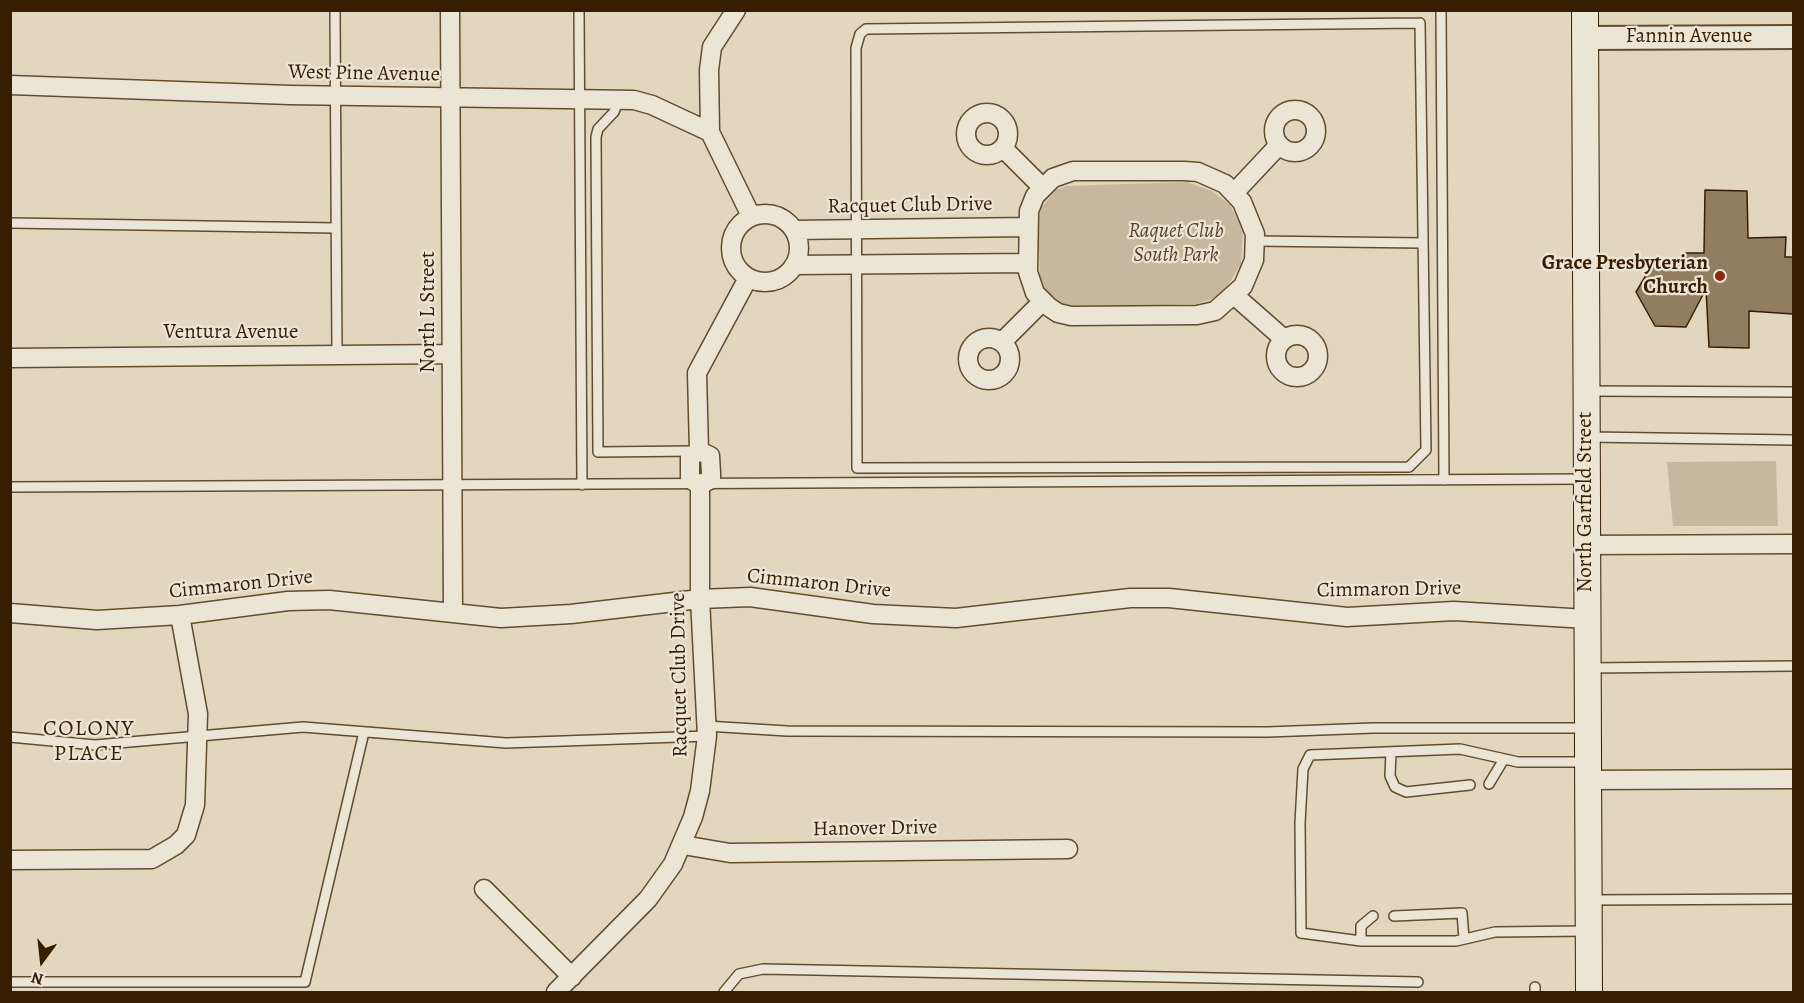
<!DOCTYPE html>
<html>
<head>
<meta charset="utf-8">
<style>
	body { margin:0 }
	#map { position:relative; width:1804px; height:1003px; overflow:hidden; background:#e2d7be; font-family:Alegreya,serif }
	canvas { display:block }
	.frame { position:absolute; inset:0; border:12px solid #371e00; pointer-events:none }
	.north { position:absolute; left:12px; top:931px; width:60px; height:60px; -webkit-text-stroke:4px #ece5d5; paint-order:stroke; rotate:195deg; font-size:16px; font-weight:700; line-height:24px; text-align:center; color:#371e00 }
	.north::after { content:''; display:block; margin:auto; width:21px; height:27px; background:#371e00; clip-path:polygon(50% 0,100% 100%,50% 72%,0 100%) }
</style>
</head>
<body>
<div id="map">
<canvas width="1804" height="1003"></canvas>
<div class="frame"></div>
<div class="north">N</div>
</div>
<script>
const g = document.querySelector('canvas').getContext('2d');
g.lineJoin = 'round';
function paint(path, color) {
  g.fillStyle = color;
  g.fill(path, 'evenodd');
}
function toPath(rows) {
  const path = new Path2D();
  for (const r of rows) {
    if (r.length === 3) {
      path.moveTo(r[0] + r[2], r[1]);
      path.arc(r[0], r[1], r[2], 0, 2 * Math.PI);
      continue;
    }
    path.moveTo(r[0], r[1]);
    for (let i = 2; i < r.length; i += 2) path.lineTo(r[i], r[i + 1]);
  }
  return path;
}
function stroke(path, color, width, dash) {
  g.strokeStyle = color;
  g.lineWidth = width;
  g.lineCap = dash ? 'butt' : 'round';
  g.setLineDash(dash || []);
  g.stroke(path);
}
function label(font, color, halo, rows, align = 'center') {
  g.font = font + ' Alegreya,serif';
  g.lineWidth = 4.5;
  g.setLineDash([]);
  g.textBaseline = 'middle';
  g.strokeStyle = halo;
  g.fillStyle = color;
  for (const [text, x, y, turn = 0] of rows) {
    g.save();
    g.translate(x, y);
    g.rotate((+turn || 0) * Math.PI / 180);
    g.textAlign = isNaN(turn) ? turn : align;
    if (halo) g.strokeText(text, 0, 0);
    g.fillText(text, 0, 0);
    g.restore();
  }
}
paint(toPath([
	[1187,182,1212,191,1230,205,1243,230,1241,264,1225,290,1212,299,1196,304,1072,307,1060,303,1044,287,1040,276,1038,220,1042,207,1056,190,1066,186],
	[1776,461,1778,526,1673,526,1667,462]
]), '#c5b89e');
const building = toPath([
	[1705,190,1747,191,1748,238,1786,237,1785,257,1794,257,1793,314,1749,311,1749,348,1709,347,1706,289,1686,327,1655,326,1636,292,1655,260,1685,260,1685,253,1704,253,1705,190]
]);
paint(building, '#907e63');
stroke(building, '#371e00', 1.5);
const service = toPath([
	[335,10,337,355],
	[579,10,582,485],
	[1441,10,1444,480],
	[1420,23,1426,450,1409,467,857,468,856,48,860,34,866,29,1420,23],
	[619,99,614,112,598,129,596,137,598,452,694,451],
	[10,223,336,228],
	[1255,241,1423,243],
	[1588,391,1794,392],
	[1589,437,1794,440],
	[10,487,1586,479],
	[1589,668,1794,666],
	[706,726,787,731,1268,732,1373,728,1585,728],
	[10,737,95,745,303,727,506,743,707,736],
	[1391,752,1390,776,1395,787,1406,792,1470,785],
	[1585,762,1518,762,1460,749,1310,755,1303,769,1300,823,1301,933,1361,941,1456,941,1495,932,1586,931],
	[1489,784,1504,759],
	[1591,900,1794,899],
	[1394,916,1462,913,1464,939],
	[1361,941,1361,926,1373,916],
	[10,982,305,982,364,732],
	[724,992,739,974,763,969,1418,982],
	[1535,992,1535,987]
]);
const minor = toPath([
	[450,10,453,613],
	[736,10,712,47,709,70,710,132,751,216],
	[10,85,290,95,634,100,652,105,710,132],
	[1295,131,21],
	[987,134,21],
	[1003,148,1043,188],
	[1073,171,1184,171,1198,172,1225,184,1242,202,1255,234,1254,260,1243,286,1215,311,1197,315,1071,316,1058,313,1049,307,1035,293,1028,272,1029,211,1035,196,1053,178,1073,171],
	[1234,193,1279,145],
	[765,248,34],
	[794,230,1027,227],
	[794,265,1027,263],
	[1234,295,1284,339],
	[1297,356,21],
	[989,359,21],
	[1002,342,1042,302],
	[10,358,451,354],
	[699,451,697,373,748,278],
	[699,451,710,456,711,473,711,479,700,485],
	[699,451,690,457,690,479,700,485],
	[1586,545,1794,544],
	[10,613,97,620,180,615,288,601,329,600,501,618,571,614,700,599,750,597,873,614,956,618,1130,598,1169,598,1347,617,1454,611,1587,619],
	[1587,780,1794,779],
	[683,845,730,853,1068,849],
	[10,860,152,859,176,845,186,835,195,805,198,714,180,615],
	[484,889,572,977],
	[556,992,648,899,673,864,693,817,700,791,707,736,700,599,700,485]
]);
const tertiary = toPath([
	[1585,38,1794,37]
]);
const secondary = toPath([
	[1585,10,1589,992]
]);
stroke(service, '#624c30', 12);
stroke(minor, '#624c30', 21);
stroke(tertiary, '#624c30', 26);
stroke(secondary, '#371e00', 28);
stroke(service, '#ece5d5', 9);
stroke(minor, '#ece5d5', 18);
stroke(tertiary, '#ece5d5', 22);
stroke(secondary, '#ece5d5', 26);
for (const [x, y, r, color] of [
	[1720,276,6,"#8f2418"]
]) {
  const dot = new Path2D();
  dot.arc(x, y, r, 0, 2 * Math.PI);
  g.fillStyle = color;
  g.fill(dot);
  stroke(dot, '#ece5d5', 2);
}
label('21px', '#371e00', '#ece5d5', [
	["Fannin Avenue",1689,37],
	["West Pine Avenue",364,74,1],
	["Racquet Club Drive",910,206,-1],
	["North L Street",429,312,-90],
	["Ventura Avenue",231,333],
	["North Garfield Street",1586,502,-90],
	["Cimmaron Drive",819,584,6],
	["Cimmaron Drive",241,585,-6],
	["Cimmaron Drive",1389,590,-1],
	["Racquet Club Drive",680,675,-91],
	["Hanover Drive",875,829,-1]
]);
label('italic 21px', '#5a4428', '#ece5d5', [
	["Raquet Club",1176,232],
	["South Park",1176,256]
]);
label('bold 21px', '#371e00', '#ece5d5', [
	["Grace Presbyterian",1708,264],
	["Church",1708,288]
], 'right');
g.letterSpacing = '1.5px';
label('22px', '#371e00', '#ece5d5', [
	["COLONY",89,730],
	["PLACE",89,755]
]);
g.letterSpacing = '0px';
</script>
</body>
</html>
